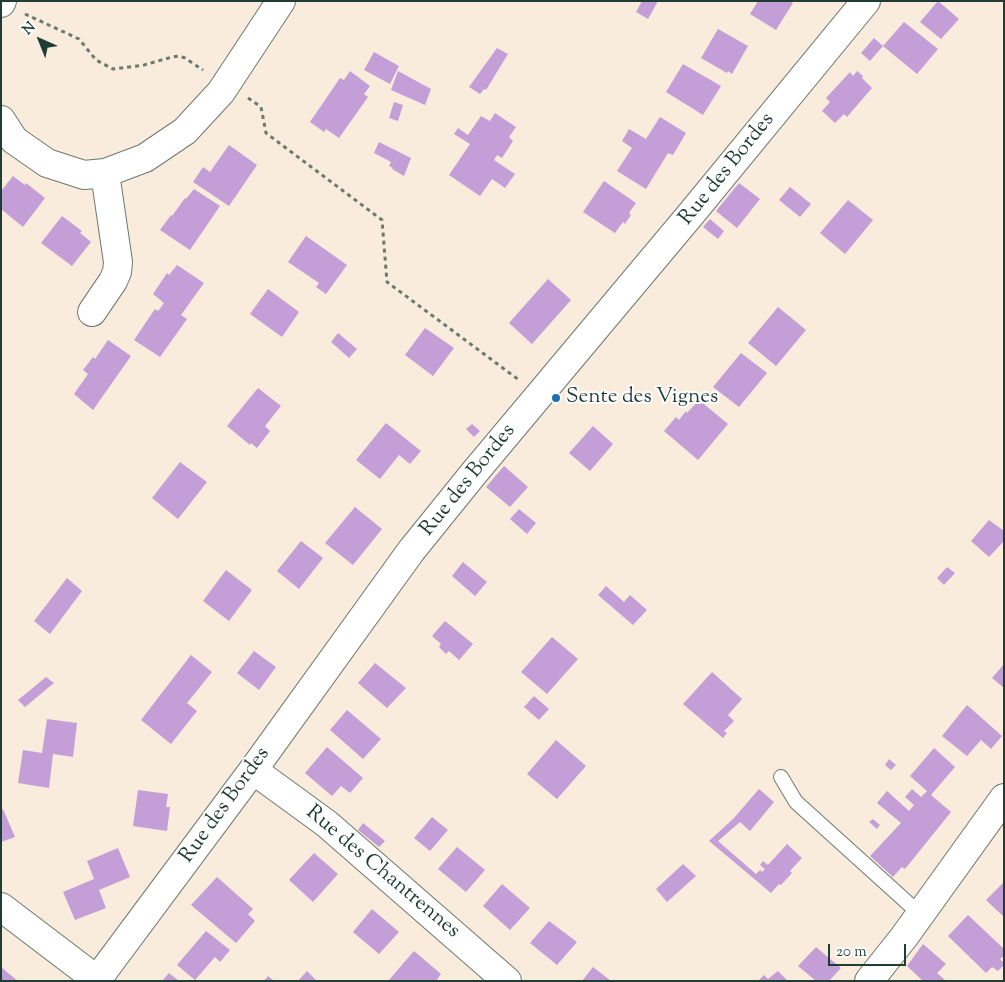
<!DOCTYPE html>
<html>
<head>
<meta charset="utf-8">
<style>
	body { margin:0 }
	#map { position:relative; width:1005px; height:982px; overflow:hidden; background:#f9ecdc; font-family:"Sorts Mill Goudy",serif }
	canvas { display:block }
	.frame { position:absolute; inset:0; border:2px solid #1f3d34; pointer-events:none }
	.north { position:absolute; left:15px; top:15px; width:50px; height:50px; -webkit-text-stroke:4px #fff; paint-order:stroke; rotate:316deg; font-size:14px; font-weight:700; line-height:20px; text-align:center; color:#1f3d34 }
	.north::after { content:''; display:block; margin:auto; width:18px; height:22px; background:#1f3d34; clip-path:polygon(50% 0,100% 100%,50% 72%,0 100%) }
	.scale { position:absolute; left:828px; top:944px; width:78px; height:22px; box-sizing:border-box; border:2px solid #1f3d34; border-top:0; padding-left:6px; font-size:15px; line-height:18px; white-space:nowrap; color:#1f3d34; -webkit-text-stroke:4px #fff; paint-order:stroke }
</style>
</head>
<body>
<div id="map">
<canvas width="1005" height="982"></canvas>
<div class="frame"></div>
<div class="north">N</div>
<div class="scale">20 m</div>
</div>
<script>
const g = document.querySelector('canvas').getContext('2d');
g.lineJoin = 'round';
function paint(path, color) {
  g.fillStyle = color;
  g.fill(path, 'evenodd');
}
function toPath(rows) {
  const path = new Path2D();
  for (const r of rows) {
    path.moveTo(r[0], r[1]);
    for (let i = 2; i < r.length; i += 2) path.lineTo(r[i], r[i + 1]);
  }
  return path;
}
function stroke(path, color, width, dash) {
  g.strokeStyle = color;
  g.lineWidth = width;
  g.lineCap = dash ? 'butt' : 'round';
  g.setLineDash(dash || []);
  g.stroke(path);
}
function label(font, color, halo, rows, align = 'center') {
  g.font = font + ' "Sorts Mill Goudy",serif';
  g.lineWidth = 4;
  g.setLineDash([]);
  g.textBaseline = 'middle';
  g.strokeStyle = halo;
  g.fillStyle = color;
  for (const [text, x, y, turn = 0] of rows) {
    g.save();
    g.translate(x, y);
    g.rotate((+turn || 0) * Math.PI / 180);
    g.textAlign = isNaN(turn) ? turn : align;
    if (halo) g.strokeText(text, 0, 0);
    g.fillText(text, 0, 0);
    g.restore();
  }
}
paint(toPath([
	[642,1,658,1,648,19,636,12],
	[758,1,789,1,793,3,776,30,750,14],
	[938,1,959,19,941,39,920,22],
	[904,22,938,49,917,74,883,46,870,61,861,53,874,38,883,46],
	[718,29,748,46,732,74,728,71,727,73,701,58],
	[497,48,508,54,486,90,484,89,480,94,469,87],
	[374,52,399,66,390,84,364,70],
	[683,64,721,86,703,115,666,92],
	[350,71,370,86,364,94,368,97,339,138,326,129,324,132,310,122,340,78,344,80],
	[398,71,431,89,425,105,391,90],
	[857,71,863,76,862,78,872,88,847,117,844,114,835,123,822,111,830,102,826,98,850,72,853,76],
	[394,102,403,105,398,121,389,118],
	[495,113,516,127,509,137,513,141,502,158,497,155,494,160,515,174,505,188,492,179,480,196,449,175,470,144,454,134,458,128,468,135,481,116,490,121],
	[660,117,686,133,673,155,668,153,646,189,617,171,632,148,622,141,629,129,646,139],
	[379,142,411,158,404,176,392,169,393,168,389,166,391,162,374,153],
	[229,145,257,165,229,206,193,182,203,167,210,172],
	[13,176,25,185,26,183,45,198,23,227,1,209,1,191],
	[604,181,636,203,629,213,631,215,625,224,623,222,615,233,583,212],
	[739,183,760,199,737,228,716,211],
	[790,187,811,204,800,217,779,200],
	[194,189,220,206,190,250,160,230,171,215,172,216,185,198,186,199],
	[848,200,873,220,845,254,820,233],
	[62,216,82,231,80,233,91,242,72,266,41,243],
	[710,219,724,231,718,239,703,227],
	[306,236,347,265,326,294,316,287,319,283,288,262],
	[177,265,204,283,181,315,187,319,160,357,134,340,155,309,158,311,164,303,153,294,167,273,169,275],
	[548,279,571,300,532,344,509,323],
	[268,289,299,312,282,337,250,314],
	[778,307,806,330,776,366,748,343],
	[425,328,454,348,433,376,405,355],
	[338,333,357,349,349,358,331,342],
	[108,340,131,356,93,410,74,394,88,374,83,370,93,357,95,359],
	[741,353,767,373,739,407,713,387],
	[258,388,281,406,265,426,270,431,257,448,251,443,250,445,227,426],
	[699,400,728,424,698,460,664,431,676,417,679,420,686,411,687,413],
	[386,423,421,451,410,464,399,455,380,479,356,460],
	[472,424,480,431,474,437,466,429],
	[593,426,613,444,590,471,569,453],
	[180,462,207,482,178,519,152,498],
	[504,466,528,487,510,507,486,487],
	[355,507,382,529,353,565,325,543],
	[519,509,536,523,527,534,510,519],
	[989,520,1004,531,1004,541,989,557,971,541],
	[301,541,323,558,299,589,277,571],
	[463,562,487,582,475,596,452,576],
	[947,567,955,573,944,585,937,578],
	[226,570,252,590,229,621,203,601],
	[67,578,82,591,50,634,34,621],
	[606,586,624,602,630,595,647,610,633,625,598,595],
	[445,621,473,644,459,660,449,651,446,654,439,647,441,644,432,636],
	[552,637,578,659,547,694,521,672],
	[254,651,276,667,259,690,237,673],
	[191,655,212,672,187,703,197,711,171,744,141,720],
	[375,663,406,688,387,708,358,683],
	[1004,664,1004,688,992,678],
	[712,672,742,699,728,715,734,721,724,731,727,733,723,738,683,704],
	[46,677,54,683,25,707,18,700],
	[534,696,549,709,539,720,524,707],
	[967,705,1002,736,991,749,981,740,967,756,942,736],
	[347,710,381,739,363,759,330,730],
	[47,719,77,723,73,757,53,754,49,788,18,783,23,750,42,753],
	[556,740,586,766,557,799,527,774],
	[327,747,363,778,350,793,341,786,332,796,305,773],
	[934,748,955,767,931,795,951,812,905,869,902,867,893,877,870,856,901,823,877,803,887,791,909,811,914,805,905,797,912,789,921,797,927,791,910,776],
	[889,759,896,765,891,770,885,765],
	[759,789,774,802,750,831,740,822,718,841,756,874,760,870,762,872,765,869,760,865,763,861,768,865,787,844,802,858,790,871,792,873,781,885,779,884,771,893,709,841,734,818],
	[138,790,168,794,166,807,170,807,167,831,133,826],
	[3,809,15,837,1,842,1,810],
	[432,817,448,830,430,851,414,838],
	[873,819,880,825,877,829,869,822],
	[363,823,385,841,379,847,358,830],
	[457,847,485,870,466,892,438,869],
	[118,848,130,877,99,890,106,908,75,920,63,892,94,879,87,861],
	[314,853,338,874,313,902,289,880],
	[683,864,696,876,667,902,656,889],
	[217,877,253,909,248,914,255,921,236,943,191,905],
	[1004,882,1004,917,986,900],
	[502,884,530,908,510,930,483,906],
	[372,909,399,932,379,954,353,932],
	[968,915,1004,949,1004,956,1000,959,1004,963,1004,965,998,971,992,967,986,973,948,936],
	[549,921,577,942,557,965,530,943],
	[206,931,230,950,220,962,215,957,195,980,177,965],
	[923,944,946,964,937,973,946,981,923,981,907,966],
	[816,947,841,968,829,981,816,981,798,966],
	[414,951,441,974,436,981,388,981],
	[1,967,8,973,18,981,1,981],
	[593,967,611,981,582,981],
	[307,971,317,981,298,981],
	[778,971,788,981,758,981,764,975,768,979],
	[169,973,179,981,162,981],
	[268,976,274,981,264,981]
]), '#c49ed7');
const lane = toPath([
	[781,777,796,802,920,914]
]);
const street = toPath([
	[1,3,2,1],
	[1,120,14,140,47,163,84,175,105,173,145,158,185,131,221,92,281,1],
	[92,312,113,281,117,272,118,262,105,173],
	[253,770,327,824,507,981],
	[1,907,97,980],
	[96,981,253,770,411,551,474,473,691,214,866,1],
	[869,981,904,937,1004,798]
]);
stroke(lane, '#6b7a6f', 16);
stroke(street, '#6b7a6f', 30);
stroke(toPath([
	[25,14,79,39,96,60,113,69,144,65,172,57,179,56,185,58,203,70],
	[248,98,261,107,266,133,382,220,387,282,519,380]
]), '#6b7a6f', 3, [4, 4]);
stroke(lane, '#fff', 14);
stroke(street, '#fff', 28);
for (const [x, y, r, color] of [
	[556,398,5,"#1f6fb2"]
]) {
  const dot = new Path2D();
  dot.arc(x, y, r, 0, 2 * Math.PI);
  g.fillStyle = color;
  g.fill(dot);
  stroke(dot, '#fff', 2);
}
label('21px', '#1f3d34', '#fff', [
	["Rue des Bordes",728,170,-51],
	["Rue des Bordes",469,481,-51],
	["Rue des Bordes",226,806,-54],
	["Rue des Chantrennes",382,873,40]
]);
label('21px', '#1f3d34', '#fff', [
	["Sente des Vignes",566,398]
], 'left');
</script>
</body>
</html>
